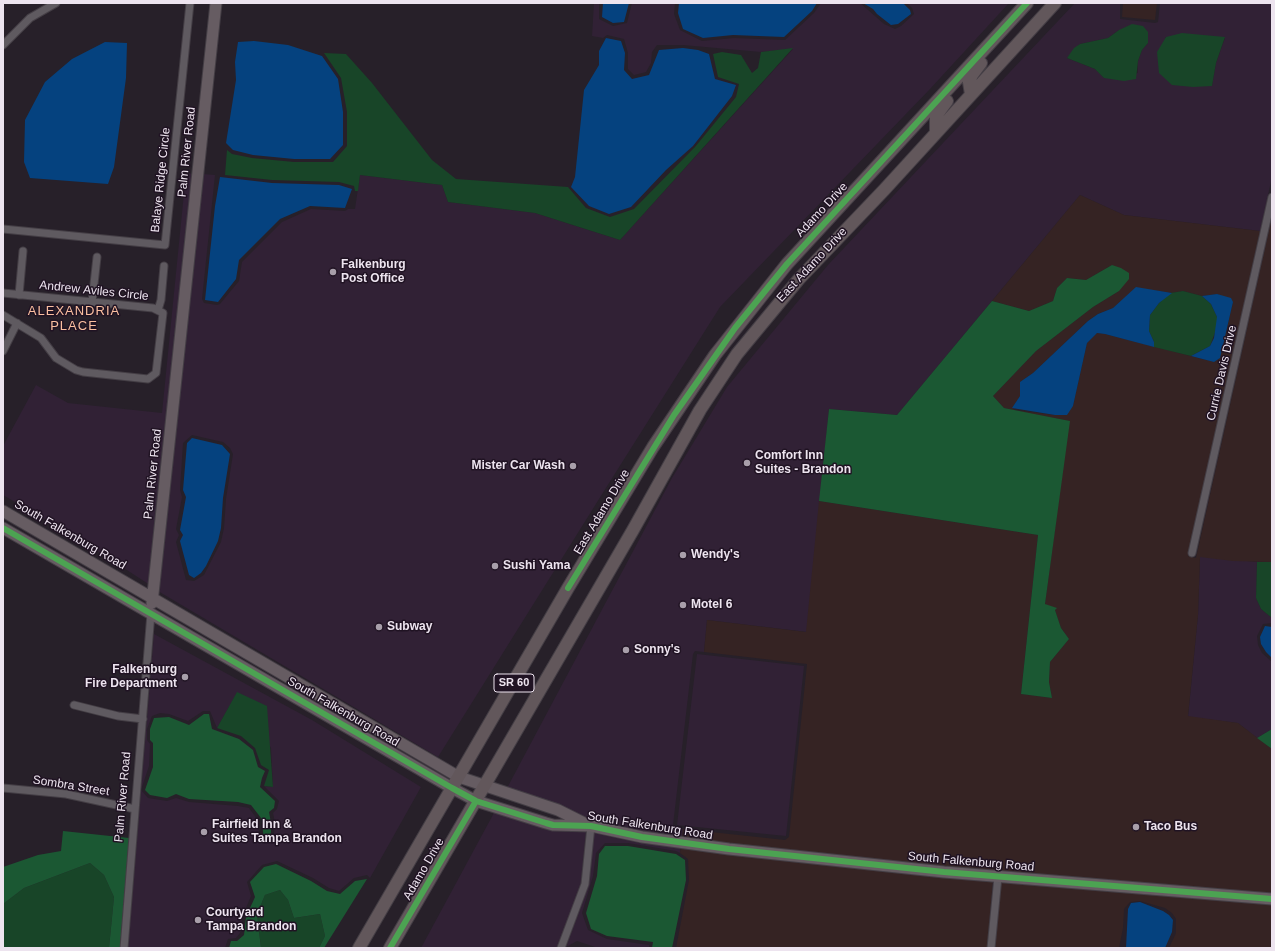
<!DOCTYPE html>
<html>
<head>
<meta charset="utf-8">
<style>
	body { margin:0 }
	#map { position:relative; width:1275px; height:951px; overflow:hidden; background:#272029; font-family:Helvetica,sans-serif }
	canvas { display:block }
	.frame { position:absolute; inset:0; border:4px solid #ede4ef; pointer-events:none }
</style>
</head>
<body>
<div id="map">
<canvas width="1275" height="951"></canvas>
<div class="frame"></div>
</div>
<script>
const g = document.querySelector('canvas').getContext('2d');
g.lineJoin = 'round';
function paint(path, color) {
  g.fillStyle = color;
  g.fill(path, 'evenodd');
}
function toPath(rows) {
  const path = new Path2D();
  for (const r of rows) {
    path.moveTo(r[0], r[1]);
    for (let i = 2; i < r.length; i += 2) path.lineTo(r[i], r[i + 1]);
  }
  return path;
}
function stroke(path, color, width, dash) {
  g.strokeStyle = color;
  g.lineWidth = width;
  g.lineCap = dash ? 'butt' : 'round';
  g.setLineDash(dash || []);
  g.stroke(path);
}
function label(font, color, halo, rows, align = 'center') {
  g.font = font + ' Helvetica,sans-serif';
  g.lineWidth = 3;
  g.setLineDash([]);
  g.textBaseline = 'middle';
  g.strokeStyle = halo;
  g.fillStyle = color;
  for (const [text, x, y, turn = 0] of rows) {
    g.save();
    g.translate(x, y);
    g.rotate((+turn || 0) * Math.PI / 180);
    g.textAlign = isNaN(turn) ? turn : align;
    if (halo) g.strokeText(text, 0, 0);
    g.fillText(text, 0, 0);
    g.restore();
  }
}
paint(toPath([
	[594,3,599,3,599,19,613,26,627,23,632,3,675,3,674,14,680,30,702,41,734,38,785,40,814,13,821,3,860,3,884,24,895,29,901,26,914,14,912,8,907,3,1009,3,930,89,720,307,604,491,438,757,158,591,202,174,215,175,202,299,204,303,217,305,220,304,239,281,242,262,282,222,311,209,345,211,348,209,355,209,360,175,442,185,448,202,535,213,620,240,793,49,761,52,683,45,657,45,652,52,651,63,646,72,634,75,628,69,628,53,624,39,607,35,603,38,592,36],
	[192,435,223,442,230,448,233,454,226,499,224,528,221,542,204,575,194,581,186,580,176,542,179,535,176,529,182,497,180,490,183,443],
	[1075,3,1120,3,1120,19,1155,23,1158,22,1160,3,1272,3,1272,177,1260,231,1124,215,1080,195,897,415,829,409,807,632,707,620,704,652,695,651,693,654,673,825,675,828,683,829,682,839,595,823,506,790,672,478,727,387,828,265],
	[1119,30,1148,43,1142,50,1138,61,1138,73,1104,78,1095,69,1067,58,1080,44,1108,38],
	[1165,37,1225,38,1216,63,1212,86],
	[186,173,194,174,150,585,82,541,3,495,3,446,36,385,68,403,162,413],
	[1200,556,1257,562,1256,598,1261,609,1272,618,1272,623,1263,624,1257,636,1258,645,1262,653,1272,662,1272,729,1257,738,1238,723,1188,717,1198,615],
	[154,634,312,720,421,787,370,878,367,875,354,878,339,891,329,888,313,878,277,861,262,865,247,882,251,896,243,915,240,933,236,938,228,939,225,948,128,948],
	[237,693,271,748,273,787,264,786,279,801,277,809,273,813,275,823,274,834,264,841,260,838,257,819,249,808,238,806,189,802,176,798,167,801,148,798,141,790,149,766,150,744,147,740,147,729,152,716,160,713,169,714,188,721,203,711,210,711,217,728],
	[697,654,804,666,786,836,677,825],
	[495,811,586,830,581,884,557,948,421,948],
	[594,831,681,846,680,853,676,851,628,843,605,843,596,853,593,876,582,913,588,930,607,939,649,945,649,948,598,948,577,941,566,947,589,885]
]), '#312135');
paint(toPath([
	[1123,3,1157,3,1155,20,1122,17],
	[1080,195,1124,215,1260,231,1188,556,1196,558,1272,217,1272,562,1233,561,1200,557,1198,615,1188,716,1238,723,1272,749,1272,896,998,873,682,839,683,829,785,840,789,837,807,664,704,652,707,620,806,632,819,501,1038,535,1021,694,1052,698,1049,682,1050,662,1069,639,1061,628,1055,610,1045,604,1069,421,1004,408,993,396,1036,351,1093,307,1119,291,1112,265,1086,280,1067,278,1057,288,1053,301,1029,311,992,301],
	[1136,288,1172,293,1183,291,1202,296,1217,294,1233,302,1220,358,1214,362,1105,334,1097,333,1087,343,1073,406,1055,415,1014,410,1013,407,1020,396,1020,382,1033,373,1088,321,1098,314,1113,308],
	[681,846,993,880,987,948,676,948,689,880,688,859,680,853],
	[1001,881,1272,903,1272,948,1169,948,1176,933,1176,919,1172,913,1165,908,1140,901,1130,902,1124,909,1123,928,1119,948,995,948]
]), '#352323');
paint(toPath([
	[1132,24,1143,26,1148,32,1148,43,1142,50,1138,61,1136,79,1124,81,1104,78,1095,69,1067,58,1074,48,1080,44,1108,38,1119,30],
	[1182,33,1225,37,1216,63,1212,86,1193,87,1172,85,1159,73,1157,52,1166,37],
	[793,48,620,240,535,213,448,202,442,185,360,175,358,191,355,191,354,186,339,182,272,180,225,175,227,150,232,154,252,158,294,162,333,162,347,146,347,112,341,78,324,53,346,54,372,83,432,160,456,179,568,187,586,208,610,217,634,209,695,147,736,97,739,84,718,77,713,54,722,52,741,55,752,73,758,68,761,52],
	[1183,291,1202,296,1211,304,1217,317,1217,327,1210,346,1191,356,1154,347,1154,342,1149,331,1150,315,1159,303,1170,293],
	[1257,562,1272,562,1272,618,1261,609,1256,598],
	[237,692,267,706,273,787,264,786,269,770,261,765,255,748,241,736,217,728],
	[90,863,104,875,114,897,109,948,3,948,3,904,24,888],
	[280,890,288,900,294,918,320,914,325,936,319,948,261,948,257,914,265,895]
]), '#184528');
paint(toPath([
	[1112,265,1121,268,1129,273,1129,279,1119,291,1093,307,1036,351,993,396,1004,408,1070,421,1045,604,1057,608,1055,610,1061,628,1069,639,1050,662,1049,682,1052,698,1021,694,1038,535,819,501,829,409,897,415,992,301,1029,311,1053,301,1057,288,1067,278,1086,280],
	[204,714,209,714,212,729,239,739,253,750,258,767,265,771,262,778,260,787,275,801,274,808,269,812,271,823,271,833,264,838,261,818,251,805,238,802,189,799,176,794,167,798,150,795,145,790,153,767,153,743,150,740,150,729,154,718,169,717,189,725],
	[1272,729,1272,749,1257,738],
	[63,831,129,838,120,948,109,948,114,897,104,875,90,863,24,888,3,904,3,867,38,855,61,851],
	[605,846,628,846,676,854,685,860,686,880,672,948,652,948,653,942,607,936,591,929,586,913,597,876,599,854],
	[276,864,311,881,327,891,340,894,355,881,367,879,324,948,319,948,325,936,320,914,294,918,288,900,280,890,265,895,257,914,261,948,229,948,231,941,237,941,244,935,246,917,255,897,250,882,264,867]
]), '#1b5833');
paint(toPath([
	[603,3,629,3,624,22,613,23,602,17],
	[679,3,817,3,812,11,784,37,733,35,703,38,683,29,678,13],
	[863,3,903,3,910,10,911,14,898,24,891,25,877,14,873,9],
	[606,38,621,41,625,53,624,70,632,79,649,75,659,50,683,48,698,50,709,54,715,79,736,85,732,96,693,146,666,170,631,207,609,214,589,206,571,187,575,177,584,90,599,65,599,51],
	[254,41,288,45,322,56,338,79,343,112,343,145,330,159,294,159,253,155,233,150,226,143,236,80,235,62,238,42],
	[105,42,127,43,126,78,114,167,108,184,30,178,24,162,25,120,45,82,72,59],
	[220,177,272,183,339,185,352,189,345,208,310,206,280,219,239,260,236,279,218,302,205,300,215,206],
	[1136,287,1172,293,1159,303,1150,315,1149,331,1154,342,1154,347,1105,334,1097,333,1087,343,1073,406,1067,415,1055,415,1012,408,1020,396,1020,382,1033,373,1088,321,1098,314,1113,308],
	[1217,294,1231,298,1233,302,1220,358,1214,362,1191,356,1210,346,1214,338,1217,317,1211,304,1202,296],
	[192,438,222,445,230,454,223,498,221,528,218,541,206,566,201,573,194,578,189,575,180,541,183,535,180,530,186,497,183,490,187,443],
	[1265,626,1272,627,1272,658,1266,652,1261,644,1260,637],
	[1140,902,1163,911,1169,915,1173,920,1172,932,1165,948,1126,948,1128,909,1131,903]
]), '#05427f');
const street = toPath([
	[3,45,30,18,56,3],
	[3,229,165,245,190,3],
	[3,293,153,308,163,313,156,373,148,379,83,372,76,370,56,358,41,338,3,315],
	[19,295,23,251],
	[92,302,97,257],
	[158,310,161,300,164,266],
	[3,351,17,323],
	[1192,553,1272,197],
	[74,705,118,716,143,719],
	[3,788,66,794,135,809],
	[124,948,151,613],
	[561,948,585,884,591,826],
	[991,948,998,877]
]);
const secondary = toPath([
	[3,511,459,777,558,810,588,825],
	[3,528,452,788,476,801,546,823,553,825,591,826,642,837,729,849,944,872,1272,899],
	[152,603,216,3]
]);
const primary = toPath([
	[971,94,969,82,972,75,981,63],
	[936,132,936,116,947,101],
	[359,948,568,588,653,447,715,355,787,264,1027,3],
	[390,948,633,530,700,410,737,354,799,279,884,190,1055,3]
]);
stroke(street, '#443e45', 9);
stroke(secondary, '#443e45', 13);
stroke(primary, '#443e45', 14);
stroke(street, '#5f5a60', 7);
stroke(secondary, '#665c62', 11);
stroke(primary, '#62575b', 12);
stroke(toPath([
	[3,528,452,788,476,801,546,823,553,825,591,826,642,837,729,849,944,872,1272,899],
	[568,588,674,415,735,328,787,264,1027,3],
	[390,948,476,801]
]), '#4ca352', 6);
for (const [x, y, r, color] of [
	[333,272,4,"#a89faa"],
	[747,463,4,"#a89faa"],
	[573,466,4,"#a89faa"],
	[683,555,4,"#a89faa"],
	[495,566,4,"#a89faa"],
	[683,605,4,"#a89faa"],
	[379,627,4,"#a89faa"],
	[626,650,4,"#a89faa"],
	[185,677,4,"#a89faa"],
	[1136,827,4,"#a89faa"],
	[204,832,4,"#a89faa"],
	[198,920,4,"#a89faa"]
]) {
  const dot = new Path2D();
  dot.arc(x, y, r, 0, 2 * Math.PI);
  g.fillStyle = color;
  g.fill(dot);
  stroke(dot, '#201323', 1.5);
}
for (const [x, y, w] of [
	[514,683,40]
]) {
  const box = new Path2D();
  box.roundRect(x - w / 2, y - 9, w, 18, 3);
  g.fillStyle = '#201323';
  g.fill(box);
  stroke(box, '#ede4ef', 1);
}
label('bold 11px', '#ede4ef', null, [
	["SR 60",514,683]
]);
label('12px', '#ede4ef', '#201323', [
	["Palm River Road",187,152,-84],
	["Balaye Ridge Circle",161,180,-84],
	["Adamo Drive",822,210,-47],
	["East Adamo Drive",812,265,-47],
	["Andrew Aviles Circle",94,291,6],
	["Currie Davis Drive",1222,373,-77],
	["Palm River Road",153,474,-84],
	["East Adamo Drive",602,512,-59],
	["South Falkenburg Road",70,535,30],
	["South Falkenburg Road",343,712,30],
	["Sombra Street",71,786,9],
	["Palm River Road",123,797,-85],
	["South Falkenburg Road",650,826,9],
	["South Falkenburg Road",971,862,5],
	["Adamo Drive",424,869,-60]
]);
label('bold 12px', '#ede4ef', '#201323', [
	["Falkenburg",341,265],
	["Post Office",341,279],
	["Comfort Inn",755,456],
	["Suites - Brandon",755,470],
	["Mister Car Wash",565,466,"right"],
	["Wendy's",691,555],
	["Sushi Yama",503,566],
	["Motel 6",691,605],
	["Subway",387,627],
	["Sonny's",634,650],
	["Falkenburg",177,670,"right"],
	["Fire Department",177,684,"right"],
	["Fairfield Inn &",212,825],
	["Suites Tampa Brandon",212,839],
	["Taco Bus",1144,827],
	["Courtyard",206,913],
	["Tampa Brandon",206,927]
], 'left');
g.letterSpacing = '1px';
label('13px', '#fabfa0', '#201323', [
	["ALEXANDRIA",74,311],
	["PLACE",74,326]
]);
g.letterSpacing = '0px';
</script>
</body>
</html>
